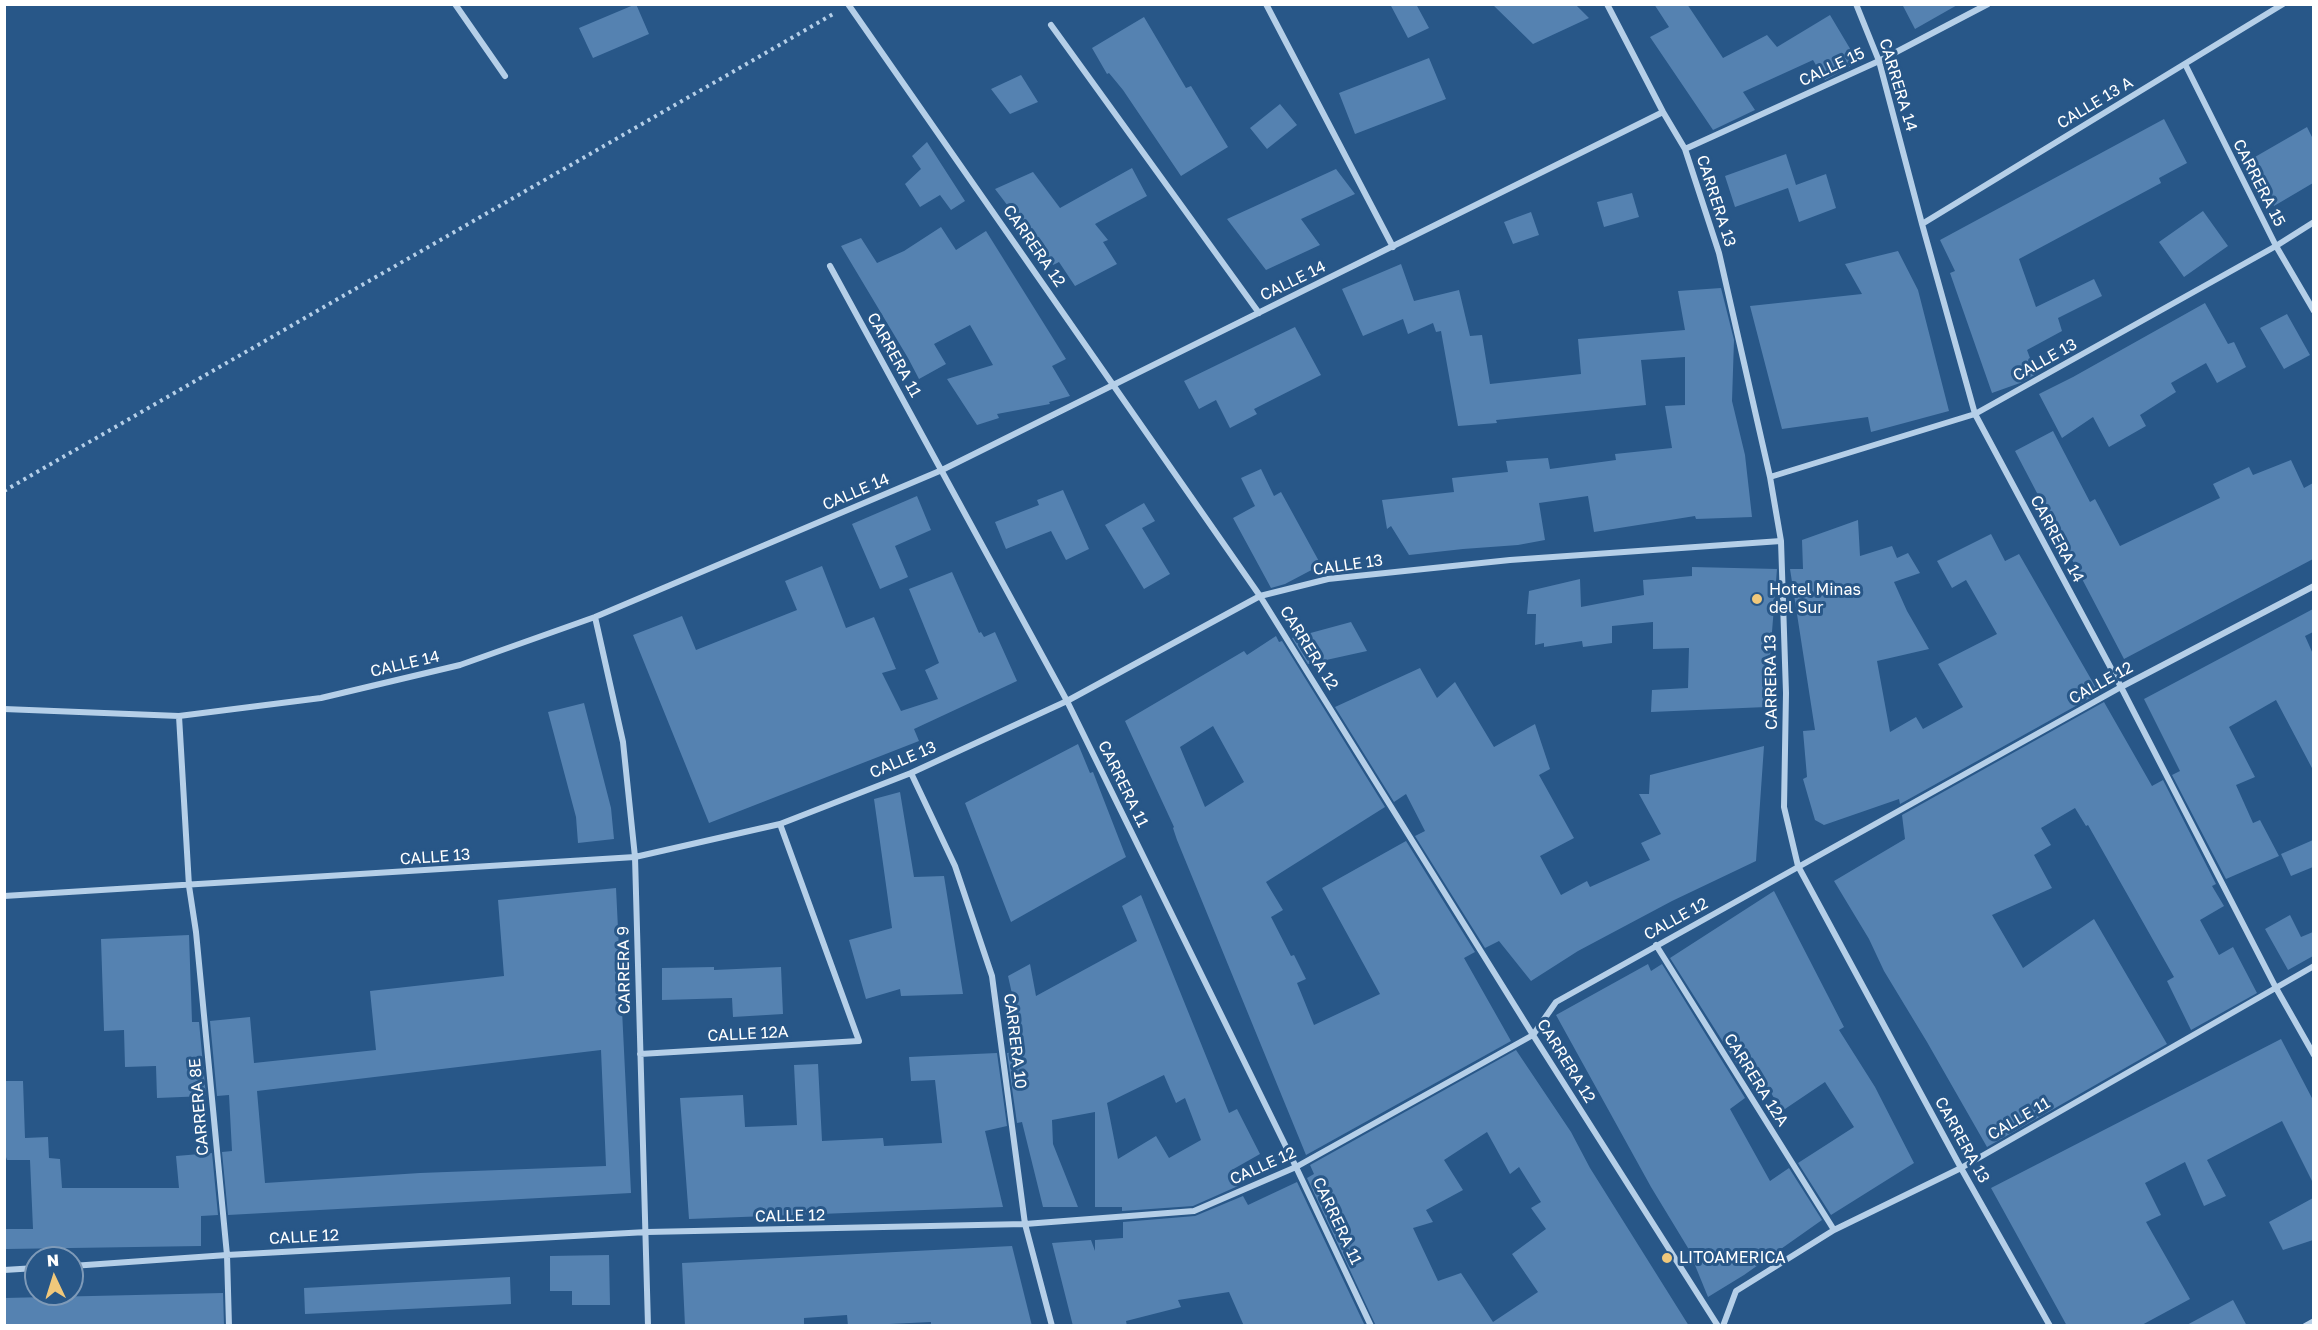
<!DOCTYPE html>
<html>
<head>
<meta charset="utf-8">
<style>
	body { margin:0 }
	#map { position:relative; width:2318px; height:1330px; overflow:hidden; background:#285788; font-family:"Golos Text",sans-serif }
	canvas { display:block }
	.frame { position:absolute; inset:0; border:6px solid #fff; pointer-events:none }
	.north { position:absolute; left:24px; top:1246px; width:60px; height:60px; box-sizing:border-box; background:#285788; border:2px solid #7e9ab8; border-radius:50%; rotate:356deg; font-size:16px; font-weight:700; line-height:24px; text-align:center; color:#fff }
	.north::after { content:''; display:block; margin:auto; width:21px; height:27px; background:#f0c87b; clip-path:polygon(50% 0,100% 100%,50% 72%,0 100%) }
</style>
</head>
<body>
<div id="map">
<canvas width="2318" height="1330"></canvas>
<div class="frame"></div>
<div class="north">N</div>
</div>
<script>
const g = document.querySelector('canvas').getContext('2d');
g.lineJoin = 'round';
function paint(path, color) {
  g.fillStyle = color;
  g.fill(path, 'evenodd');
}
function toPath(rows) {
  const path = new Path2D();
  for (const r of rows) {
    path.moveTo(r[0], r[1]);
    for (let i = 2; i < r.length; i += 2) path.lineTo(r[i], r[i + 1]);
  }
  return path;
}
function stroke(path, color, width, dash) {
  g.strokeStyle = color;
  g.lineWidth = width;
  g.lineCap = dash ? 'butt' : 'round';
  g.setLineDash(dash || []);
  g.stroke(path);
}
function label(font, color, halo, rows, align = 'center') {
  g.font = font + ' "Golos Text",sans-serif';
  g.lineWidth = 6;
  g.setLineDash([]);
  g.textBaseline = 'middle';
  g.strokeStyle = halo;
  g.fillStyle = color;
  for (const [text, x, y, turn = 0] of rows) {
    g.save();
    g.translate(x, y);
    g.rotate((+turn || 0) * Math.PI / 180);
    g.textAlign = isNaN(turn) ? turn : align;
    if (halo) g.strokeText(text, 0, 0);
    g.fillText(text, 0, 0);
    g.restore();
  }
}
paint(toPath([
	[636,4,649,34,593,58,579,28],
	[1390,4,1416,4,1429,28,1408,38],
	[1492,4,1575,4,1589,18,1533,44],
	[1654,4,1687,4,1723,58,1767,35,1777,47,1830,15,1858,62,1825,80,1813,60,1743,92,1755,110,1713,130,1650,37,1669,27],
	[1902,4,1959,4,1915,29],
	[1144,17,1186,88,1191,86,1228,147,1181,176,1123,90,1109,73,1107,74,1092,48],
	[1429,58,1446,99,1355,134,1339,93],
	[1021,75,1038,102,1010,114,991,89],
	[1280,104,1297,125,1267,149,1250,128],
	[2164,119,2187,163,2159,178,2161,183,2019,259,2036,307,2094,279,2102,296,2058,318,2062,331,2027,350,2036,374,2020,383,1992,393,1950,273,1955,271,1940,240],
	[2307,127,2313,139,2313,183,2274,206,2248,161],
	[927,142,965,201,951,210,940,195,920,207,905,184,921,169,912,156],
	[1786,154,1796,185,1826,174,1836,208,1799,222,1788,188,1735,207,1725,176],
	[1132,168,1147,196,1095,224,1108,240,1103,242,1117,264,1075,286,1059,262,1053,265,995,189,1033,172,1060,208],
	[1336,169,1355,194,1301,219,1320,245,1266,270,1227,219],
	[1632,193,1639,217,1604,227,1597,202],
	[2203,211,2228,246,2184,277,2159,242],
	[1531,212,1539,235,1513,244,1504,222],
	[941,227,956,250,986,231,1066,359,1052,366,1070,396,1049,402,1050,404,997,414,999,418,977,425,947,379,993,365,970,325,934,344,946,364,919,379,908,358,841,246,861,238,877,263,904,251],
	[1898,251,1918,290,1949,411,1871,432,1868,417,1782,429,1750,306,1862,294,1845,264],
	[1401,264,1414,301,1459,290,1470,336,1482,335,1490,384,1581,374,1578,339,1685,330,1678,291,1721,288,1734,340,1732,401,1745,455,1752,517,1696,519,1695,516,1594,532,1588,496,1539,503,1545,540,1518,545,1463,549,1409,555,1391,526,1387,529,1382,500,1454,492,1452,478,1508,472,1506,461,1548,458,1550,469,1616,460,1615,454,1672,448,1665,406,1685,405,1685,357,1641,360,1646,405,1496,420,1497,423,1458,426,1441,331,1436,332,1433,323,1408,334,1403,319,1363,336,1342,289],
	[2205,303,2228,344,2234,342,2246,367,2217,383,2206,363,2171,383,2176,392,2140,415,2146,426,2109,447,2093,417,2062,438,2039,394,2073,377],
	[2287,314,2310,355,2284,369,2260,328],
	[1295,327,1321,375,1254,409,1257,414,1230,428,1216,400,1199,409,1184,381],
	[2053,431,2090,502,2095,499,2120,546,2220,498,2213,484,2249,467,2253,475,2291,460,2304,488,2313,483,2313,559,2124,659,2015,451],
	[1261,469,1274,496,1281,492,1321,565,1285,584,1271,588,1233,518,1255,506,1241,478],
	[1063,490,1089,549,1066,560,1051,531,1006,549,995,522,1039,505,1037,500],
	[917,496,931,530,895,546,908,577,880,589,852,524],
	[1144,503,1155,521,1142,528,1170,574,1144,589,1105,525],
	[1858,520,1860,556,1892,546,1897,558,1908,553,1920,573,1894,582,1907,611,1929,649,1877,661,1890,732,1916,717,1923,729,1963,707,1938,664,1997,634,1966,580,1952,588,1937,561,1991,534,2005,561,2019,554,2099,693,1900,804,1899,799,1824,825,1815,820,1803,779,1807,777,1803,731,1815,730,1790,569,1803,569,1802,540],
	[822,566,846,628,874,617,896,669,882,673,901,711,938,699,925,670,939,663,909,589,952,572,979,633,981,632,984,637,995,632,1017,681,914,729,919,741,709,823,633,635,682,616,696,650,797,610,785,581],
	[1692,567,1777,569,1766,707,1651,712,1652,690,1688,688,1689,648,1653,649,1653,622,1612,626,1612,643,1583,647,1582,641,1544,647,1544,643,1535,645,1536,614,1527,614,1529,591,1580,579,1581,607,1644,595,1643,580,1692,576],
	[2313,609,2313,632,2305,636,2313,654,2313,770,2276,700,2229,727,2255,777,2236,785,2253,823,2260,820,2279,856,2226,879,2172,775,2180,771,2144,699],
	[1351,622,1367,651,1308,664,1292,638],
	[1276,636,1279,642,1282,641,1385,807,1266,882,1283,910,1271,917,1291,956,1294,955,1306,979,1297,983,1314,1025,1380,994,1322,888,1406,841,1475,952,1464,958,1511,1041,1306,1155,1177,840,1173,828,1174,827,1125,721,1244,651,1247,655],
	[1213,726,1244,782,1205,807,1180,747],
	[1420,668,1437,698,1455,682,1494,747,1535,724,1550,769,1539,775,1574,838,1540,856,1561,895,1587,881,1590,887,1650,860,1641,843,1661,834,1639,794,1649,794,1650,775,1764,746,1756,861,1672,901,1578,951,1531,981,1499,941,1485,948,1415,836,1425,831,1406,794,1394,802,1335,707],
	[2104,702,2152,786,2163,780,2216,884,2212,886,2224,906,2200,920,2219,955,2233,947,2257,993,2191,1030,2167,981,2174,977,2088,825,2086,826,2075,808,2041,828,2051,845,2034,855,2052,888,1992,915,2023,968,2094,919,2167,1044,1987,1147,1927,1042,1884,971,1869,939,1834,881,1905,839,1902,815],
	[584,703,611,808,614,839,578,843,576,817,548,712],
	[1078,744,1090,773,1093,772,1126,857,1011,922,965,803],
	[900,792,914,877,944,876,963,994,901,996,900,989,866,999,849,940,892,928,874,799],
	[2313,840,2313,867,2291,876,2281,854],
	[616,888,631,1193,228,1215,222,1152,232,1151,229,1095,217,1096,210,1021,250,1017,254,1063,376,1050,370,991,504,976,498,900],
	[601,1050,606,1166,420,1173,265,1183,257,1091],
	[1774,891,1844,1027,1839,1030,1875,1087,1914,1163,1831,1215,1798,1163,1854,1127,1825,1082,1782,1111,1765,1083,1754,1091,1670,958],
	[1141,895,1229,1113,1237,1109,1260,1154,1230,1171,1238,1186,1193,1206,1122,1211,1122,1207,1095,1207,1095,1112,1052,1120,1053,1144,1078,1207,1043,1207,1022,1122,1017,1123,1007,1053,1018,1052,1016,1031,1020,1029,1008,976,1030,964,1036,996,1137,941,1122,906],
	[1164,1075,1176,1103,1185,1098,1201,1140,1169,1158,1156,1136,1118,1159,1107,1103],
	[2290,915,2301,937,2313,932,2313,956,2288,970,2265,929],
	[189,935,192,1022,199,1022,206,1096,157,1098,156,1066,125,1067,124,1030,104,1031,101,939],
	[1648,964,1651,971,1662,964,1745,1098,1730,1109,1770,1181,1789,1168,1822,1220,1744,1275,1708,1297,1688,1248,1651,1187,1556,1015],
	[714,967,714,970,781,967,783,1014,733,1017,732,998,662,1000,662,968],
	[2281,1039,2313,1100,2313,1183,2282,1121,2207,1160,2226,1196,2204,1206,2185,1162,2145,1183,2161,1215,2146,1222,2190,1299,2140,1326,2067,1326,1991,1188],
	[1516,1050,1571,1132,1590,1168,1689,1326,1376,1326,1307,1178,1314,1174,1310,1165],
	[1487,1132,1510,1174,1519,1167,1541,1202,1531,1208,1546,1229,1512,1254,1538,1292,1493,1322,1461,1273,1438,1281,1413,1228,1433,1222,1426,1210,1463,1190,1444,1160],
	[997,1053,1007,1126,985,1131,1003,1207,689,1219,680,1098,743,1095,745,1127,797,1125,794,1065,818,1064,822,1141,883,1138,884,1146,942,1143,935,1080,911,1081,909,1057],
	[4,1081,23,1081,25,1138,48,1137,49,1158,60,1159,62,1188,179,1188,176,1156,212,1153,218,1215,201,1216,201,1246,6,1249,5,1229,33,1229,30,1160,7,1160,4,1151],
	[1297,1182,1365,1326,1244,1326,1229,1292,1178,1300,1181,1307,1126,1321,1127,1326,1073,1326,1052,1243,1091,1240,1095,1251,1095,1240,1123,1238,1123,1222,1195,1216,1243,1196,1248,1205],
	[2313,1198,2313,1240,2283,1250,2269,1222],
	[1012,1246,1032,1326,931,1326,931,1322,848,1326,847,1315,804,1318,804,1326,685,1326,682,1263],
	[609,1255,610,1305,572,1305,572,1291,550,1291,550,1256],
	[510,1277,511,1304,305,1314,304,1288],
	[223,1293,224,1326,4,1326,4,1298],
	[2233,1300,2247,1326,2185,1326]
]), '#5582b1');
stroke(toPath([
	[4,491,835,13]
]), '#b5cfe8', 4, [3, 4.5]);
stroke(toPath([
	[455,4,505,76],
	[848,4,1260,596,1533,1035,1718,1326],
	[1266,4,1393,247],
	[1607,4,1663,112,1685,149,1719,253,1770,477,1781,541,1786,693,1784,807,1798,866,1961,1168,2050,1326],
	[1856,4,1879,61,1922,224,1975,414,2121,687,2276,988,2314,1055],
	[1051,25,1259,313],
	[2185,64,2276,246,2314,311],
	[1685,149,1879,61,1988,4],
	[1922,224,2283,4],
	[830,266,1067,701,1296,1167,1371,1326],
	[1770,477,1975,414,2276,246,2314,222],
	[595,617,623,742,635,857,648,1326],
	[4,709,179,716,321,698,460,665,595,617,942,470,1663,112],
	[179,716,189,886,196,932,227,1255,229,1326],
	[911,773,955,866,992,976,1025,1224,1052,1326],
	[4,896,635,857,780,824,911,773,1067,701,1260,596,1328,579,1510,560,1781,541],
	[1656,945,1834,1230],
	[640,1054,859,1041,780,824],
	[72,1266,227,1255,647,1232,1025,1224,1194,1211,1296,1167,1533,1035,1556,1002,2121,687,2314,586],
	[4,1270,36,1268],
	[1723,1326,1736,1291,1834,1230,1961,1168,2314,966],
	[2305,1326,2314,1321]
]), '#b5cfe8', 6);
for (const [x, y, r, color] of [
	[1757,599,6,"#f0c87b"],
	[1667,1258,6,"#f0c87b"]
]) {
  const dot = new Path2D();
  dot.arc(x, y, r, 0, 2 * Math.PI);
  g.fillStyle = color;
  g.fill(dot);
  stroke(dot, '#285788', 2);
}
label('16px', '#fff', '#285788', [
	["CALLE 15",1832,67,-25],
	["CARRERA 14",1898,85,73],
	["CALLE 13 A",2095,103,-31],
	["CARRERA 15",2259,183,63],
	["CARRERA 13",1716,201,72],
	["CARRERA 12",1034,246,55],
	["CALLE 14",1293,281,-26],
	["CARRERA 11",894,355,61],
	["CALLE 13",2045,360,-29],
	["CALLE 14",856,492,-23],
	["CARRERA 14",2057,539,62],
	["CALLE 13",1348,565,-8],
	["CARRERA 12",1309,648,58],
	["CALLE 14",405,664,-13],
	["CARRERA 13",1771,682,-91],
	["CALLE 12",2101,683,-29],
	["CALLE 13",903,760,-23],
	["CARRERA 11",1123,784,64],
	["CALLE 13",435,857,-4],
	["CALLE 12",1676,919,-29],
	["CARRERA 9",624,970,-91],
	["CALLE 12A",748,1034,-3],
	["CARRERA 10",1015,1041,83],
	["CARRERA 12",1566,1061,58],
	["CARRERA 12A",1756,1080,58],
	["CARRERA 8E",199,1107,-95],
	["CALLE 11",2019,1119,-30],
	["CARRERA 13",1962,1140,61],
	["CALLE 12",1263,1166,-24],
	["CALLE 12",790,1216,-1],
	["CARRERA 11",1337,1221,65],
	["CALLE 12",304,1237,-3]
]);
label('16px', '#fff', '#285788', [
	["Hotel Minas",1769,590],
	["del Sur",1769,608],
	["LITOAMERICA",1679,1258]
], 'left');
</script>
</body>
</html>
